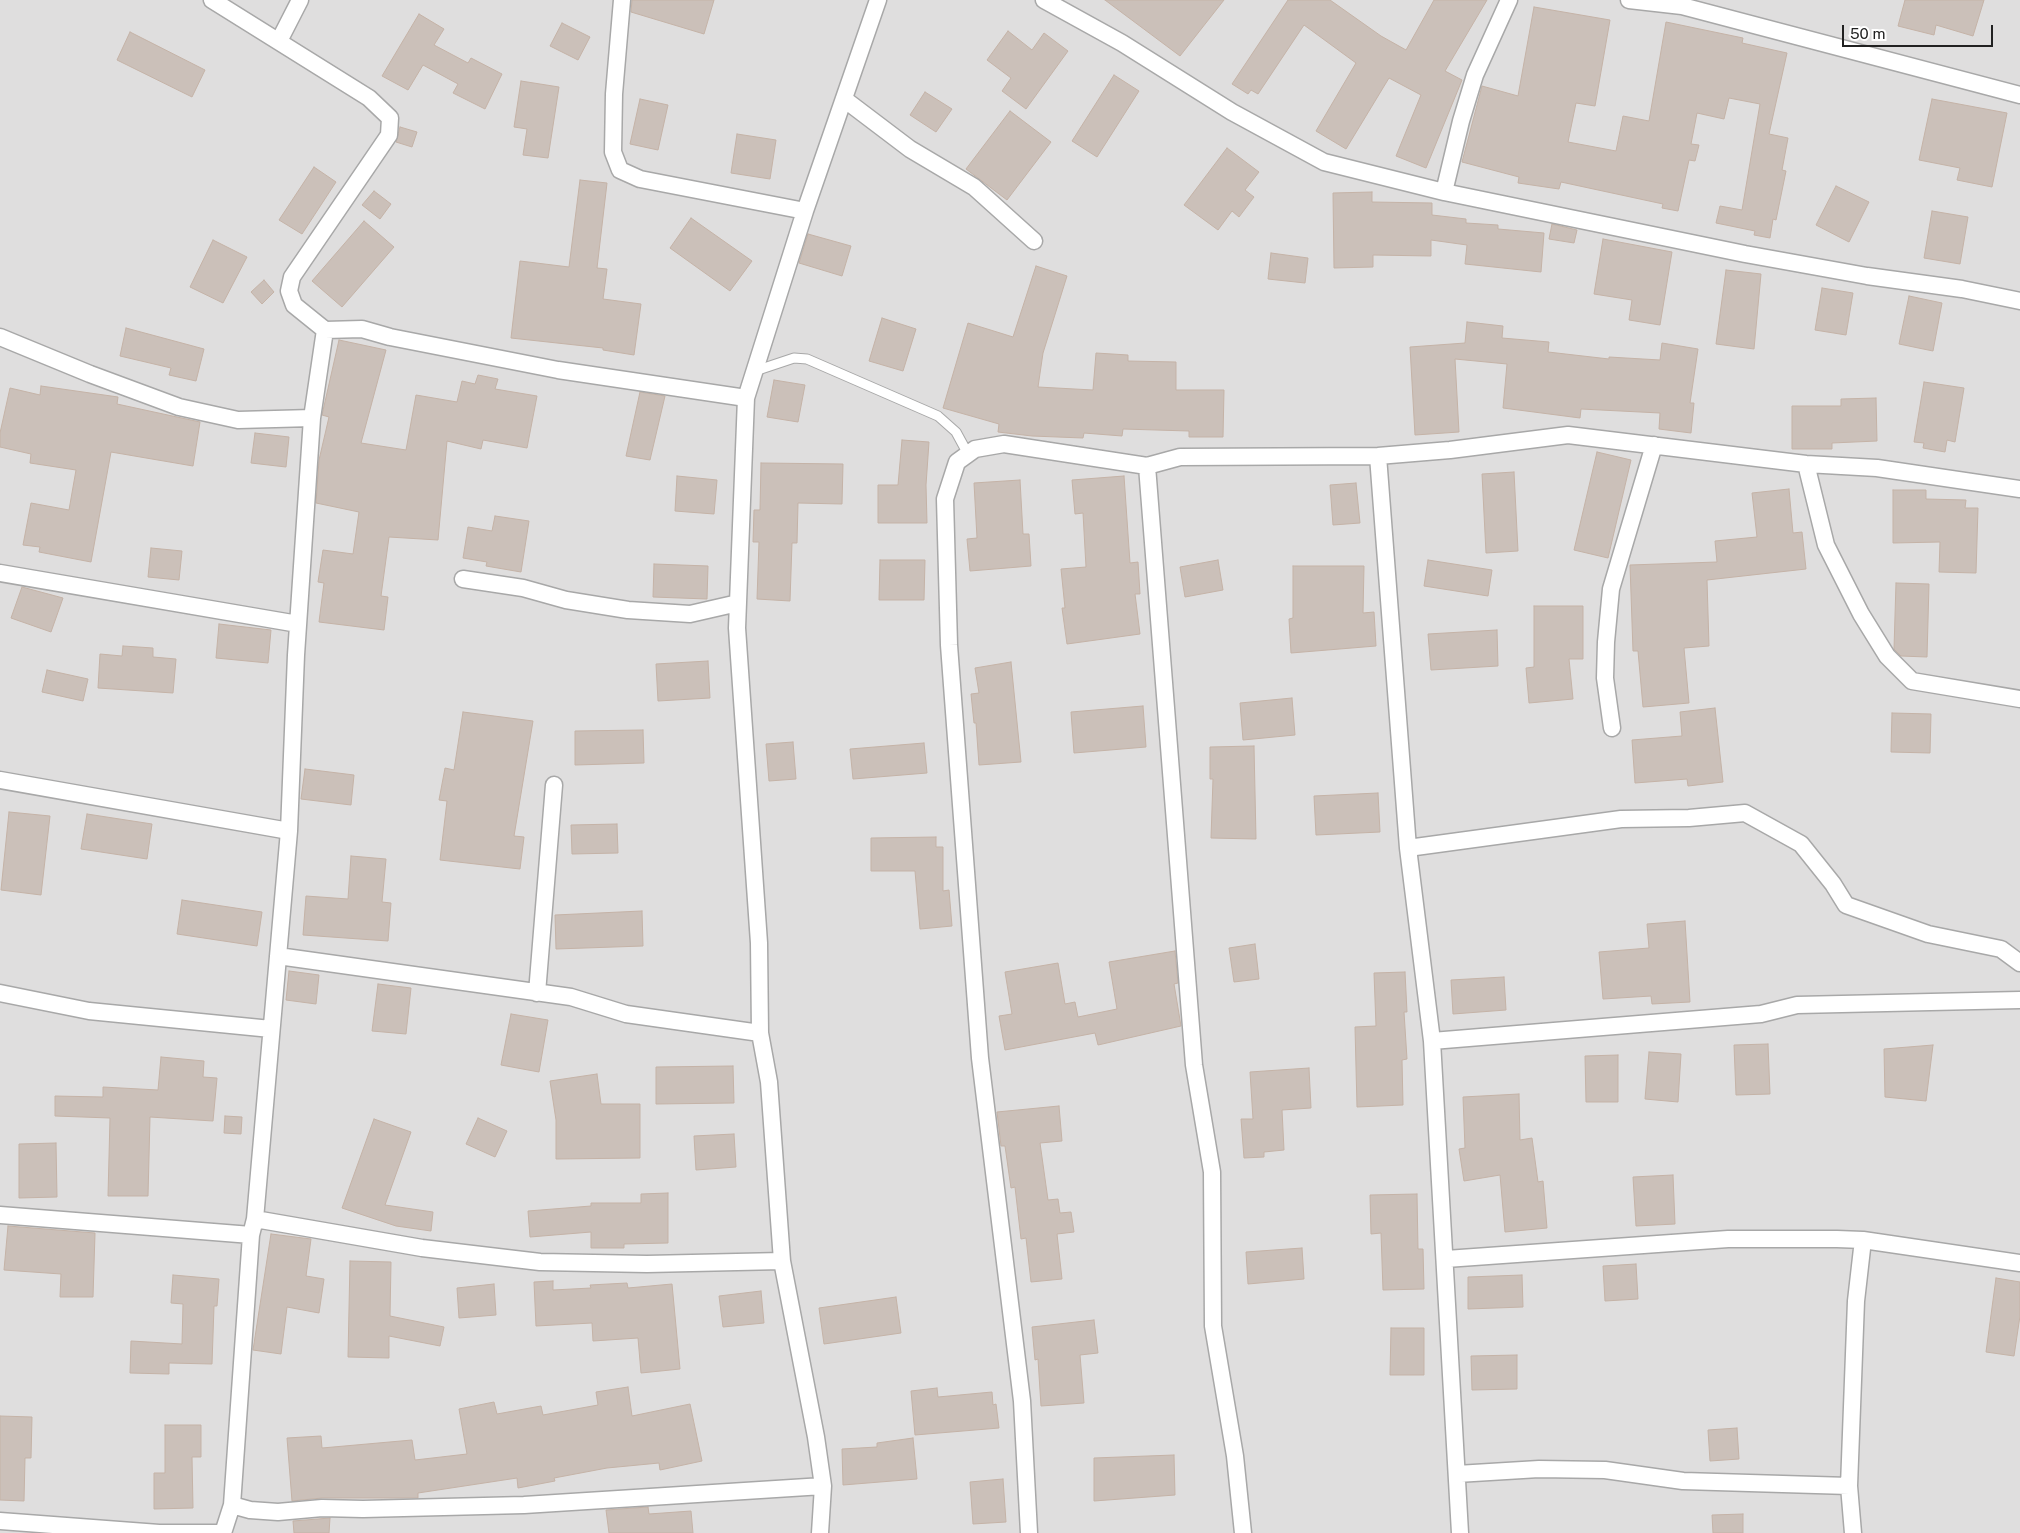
<!DOCTYPE html>
<html>
<head>
<meta charset="utf-8">
<style>
	body { margin:0 }
	#map { position:relative; width:2020px; height:1533px; overflow:hidden; background:#f2eee7; font-family:"Public Sans",sans-serif }
	canvas { display:block }
	.scale { position:absolute; left:1842px; top:25px; width:151px; height:22px; box-sizing:border-box; border:2px solid #212121; border-top:0; padding-left:6px; font-size:15px; line-height:18px; white-space:nowrap; color:#212121; -webkit-text-stroke:4px #fff; paint-order:stroke }
</style>
</head>
<body>
<div id="map">
<canvas width="2020" height="1533"></canvas>
<div class="scale">50 m</div>
</div>
<script>
const g = document.querySelector('canvas').getContext('2d');
g.lineJoin = 'round';
function paint(path, color) {
  g.fillStyle = color;
  g.fill(path, 'evenodd');
}
function toPath(rows) {
  const path = new Path2D();
  for (const r of rows) {
    path.moveTo(r[0], r[1]);
    for (let i = 2; i < r.length; i += 2) path.lineTo(r[i], r[i + 1]);
  }
  return path;
}
function stroke(path, color, width, dash) {
  g.strokeStyle = color;
  g.lineWidth = width;
  g.lineCap = dash ? 'butt' : 'round';
  g.setLineDash(dash || []);
  g.stroke(path);
}
paint(toPath([
	[0,0,2020,0,2020,1533,0,1533]
]), '#dfdede');
const building = toPath([
	[632,0,714,0,704,34,631,12,632,0],
	[1105,0,1224,0,1180,56,1105,0],
	[1288,0,1330,0,1381,36,1406,50,1434,0,1487,0,1445,71,1462,80,1426,168,1396,156,1421,95,1389,78,1346,149,1316,131,1356,63,1304,25,1258,94,1251,90,1248,94,1232,84,1288,0],
	[1905,0,1984,0,1973,36,1936,25,1934,35,1898,26,1905,0],
	[1534,7,1610,20,1595,106,1576,103,1568,142,1616,151,1623,116,1649,121,1666,22,1743,38,1742,43,1787,53,1769,134,1788,138,1782,170,1786,171,1776,220,1773,219,1770,238,1754,235,1755,231,1716,223,1720,206,1742,210,1760,104,1729,98,1724,119,1697,113,1691,144,1699,145,1695,161,1689,160,1678,211,1662,208,1663,204,1561,182,1559,189,1518,183,1519,177,1462,162,1482,86,1518,96,1534,7],
	[419,14,444,29,434,45,468,63,471,58,502,74,485,109,453,93,458,84,423,65,408,90,382,76,419,14],
	[562,23,590,37,578,60,550,46,562,23],
	[1008,31,1032,50,1044,33,1068,51,1026,109,1002,91,1011,78,987,60,1008,31],
	[130,32,205,70,192,97,117,60,130,32],
	[1114,75,1139,91,1097,157,1072,141,1114,75],
	[521,81,559,87,548,158,523,155,527,129,514,127,521,81],
	[925,92,952,109,936,132,910,115,925,92],
	[640,99,668,105,658,150,630,144,640,99],
	[1932,99,2007,113,1992,187,1957,180,1960,168,1919,160,1932,99],
	[1010,111,1051,142,1007,200,966,169,1010,111],
	[400,127,417,132,412,147,396,142,400,127],
	[737,134,776,140,770,179,731,173,737,134],
	[1227,148,1259,172,1245,190,1254,197,1239,217,1232,211,1218,230,1184,205,1227,148],
	[314,167,336,182,302,234,279,220,314,167],
	[580,180,607,183,597,268,607,269,603,299,641,304,634,355,603,350,603,348,511,338,520,261,569,267,580,180],
	[1836,186,1869,202,1849,242,1816,225,1836,186],
	[374,191,391,204,380,219,362,205,374,191],
	[1372,192,1372,202,1432,203,1432,215,1466,219,1466,223,1498,225,1498,229,1544,233,1541,272,1465,264,1467,245,1431,240,1431,256,1373,255,1373,267,1334,268,1333,193,1372,192],
	[1932,211,1968,217,1960,264,1924,258,1932,211],
	[691,218,752,261,730,291,670,248,691,218],
	[364,221,394,247,342,307,312,281,364,221],
	[1552,224,1577,230,1574,243,1549,239,1552,224],
	[808,234,851,246,842,276,799,263,808,234],
	[1603,239,1672,252,1660,325,1629,320,1632,300,1594,294,1603,239],
	[213,240,247,257,223,303,190,287,213,240],
	[1271,253,1308,258,1305,283,1268,279,1271,253],
	[1036,266,1067,276,1043,353,1038,387,1093,390,1096,353,1128,355,1128,361,1176,362,1176,390,1224,390,1223,437,1189,437,1189,431,1123,429,1122,436,1084,433,1083,438,1032,436,998,432,999,424,943,408,968,323,1013,337,1036,266],
	[1726,270,1761,274,1754,349,1716,344,1726,270],
	[264,280,274,292,262,304,251,292,264,280],
	[1822,288,1853,293,1846,335,1815,330,1822,288],
	[1909,296,1942,303,1933,351,1899,344,1909,296],
	[882,318,916,329,903,371,869,361,882,318],
	[1467,322,1503,326,1502,338,1549,342,1548,352,1609,359,1609,357,1660,360,1662,343,1698,349,1690,403,1694,403,1691,433,1659,429,1660,413,1581,409,1580,418,1503,408,1507,364,1455,359,1459,432,1415,435,1410,347,1465,343,1467,322],
	[126,328,204,349,196,381,169,375,171,368,120,356,126,328],
	[339,340,386,350,361,443,406,450,416,395,457,402,462,381,475,384,478,375,498,379,495,389,537,396,527,448,483,440,481,449,447,441,438,540,389,537,381,596,388,597,384,630,319,622,324,583,318,582,323,550,353,554,359,512,316,503,319,460,329,417,322,415,339,340],
	[774,380,805,385,798,422,767,417,774,380],
	[1924,382,1964,388,1955,442,1947,440,1945,452,1923,448,1924,443,1914,442,1924,382],
	[41,386,118,397,117,404,200,422,193,466,111,452,91,562,39,552,40,547,23,545,31,503,69,510,76,470,30,463,31,454,0,447,0,433,10,388,40,395,41,386],
	[640,392,665,396,650,460,626,456,640,392],
	[1876,398,1877,441,1832,443,1832,449,1792,449,1792,406,1841,406,1841,399,1876,398],
	[255,433,289,437,286,467,251,463,255,433],
	[902,440,929,442,926,485,927,523,878,523,878,485,898,485,902,440],
	[1597,452,1631,460,1608,558,1574,550,1597,452],
	[761,463,843,464,842,504,798,503,797,543,792,543,790,601,757,599,759,542,753,542,754,510,760,510,761,463],
	[1514,472,1518,551,1486,553,1482,474,1514,472],
	[677,476,717,480,714,514,675,511,677,476],
	[1124,476,1130,563,1138,562,1140,594,1135,594,1140,634,1067,644,1062,608,1065,608,1061,569,1086,567,1083,513,1075,514,1072,480,1124,476],
	[1020,480,1023,534,1029,534,1031,566,970,571,967,539,977,538,974,483,1020,480],
	[1356,483,1360,523,1333,525,1330,485,1356,483],
	[1789,489,1793,533,1802,532,1806,569,1707,580,1709,646,1684,648,1689,703,1643,707,1638,651,1633,651,1630,565,1717,562,1715,541,1757,537,1752,493,1789,489],
	[1893,490,1926,490,1926,499,1966,500,1965,508,1978,508,1976,573,1939,572,1940,542,1893,543,1893,490],
	[495,516,529,521,521,572,486,566,487,562,463,558,468,527,492,531,495,516],
	[151,548,182,551,179,580,148,577,151,548],
	[880,560,925,560,924,600,879,600,880,560],
	[1218,560,1223,590,1185,597,1180,567,1218,560],
	[1428,560,1492,570,1488,596,1424,586,1428,560],
	[654,564,708,566,707,599,653,597,654,564],
	[1293,566,1364,566,1363,613,1374,612,1376,646,1291,653,1289,619,1293,618,1293,566],
	[1896,583,1929,584,1927,657,1901,656,1894,649,1896,583],
	[22,587,63,598,51,632,11,618,22,587],
	[1534,606,1583,606,1583,659,1569,659,1573,699,1529,703,1526,668,1534,667,1534,606],
	[219,624,271,630,268,663,216,658,219,624],
	[1497,630,1498,666,1431,670,1428,634,1497,630],
	[123,646,153,648,153,657,176,659,173,693,98,688,100,654,122,656,123,646],
	[708,661,710,698,658,701,656,664,708,661],
	[1011,662,1021,762,979,765,976,723,974,723,971,694,979,693,975,668,1011,662],
	[47,670,88,679,83,701,42,692,47,670],
	[1292,698,1295,735,1243,740,1240,703,1292,698],
	[1143,706,1146,747,1074,753,1071,712,1143,706],
	[1715,708,1723,782,1688,786,1687,779,1635,783,1632,740,1682,736,1680,712,1715,708],
	[463,712,533,721,514,836,524,837,520,869,440,860,447,801,439,800,445,768,454,770,463,712],
	[1892,713,1931,714,1930,753,1891,752,1892,713],
	[643,730,644,763,575,765,575,731,643,730],
	[793,742,796,779,769,781,766,744,793,742],
	[924,743,927,773,853,779,850,749,924,743],
	[1254,746,1256,839,1211,838,1213,779,1210,779,1210,747,1254,746],
	[305,769,354,775,351,805,301,799,305,769],
	[1378,793,1380,832,1316,835,1314,796,1378,793],
	[9,812,50,816,41,895,1,890,9,812],
	[87,814,152,824,147,859,81,849,87,814],
	[617,824,618,853,572,854,571,825,617,824],
	[936,837,936,847,943,847,943,891,949,890,952,926,920,929,915,871,871,871,871,838,936,837],
	[351,856,386,859,382,902,391,903,388,941,303,935,306,896,348,899,351,856],
	[182,900,262,912,257,946,177,934,182,900],
	[642,911,643,946,556,949,555,915,642,911],
	[1685,921,1690,1002,1652,1004,1651,996,1603,999,1599,952,1649,948,1647,924,1685,921],
	[1255,944,1259,979,1234,982,1229,948,1255,944],
	[1175,951,1178,983,1174,984,1181,1026,1098,1045,1095,1033,1005,1050,999,1016,1012,1014,1005,972,1058,963,1065,1004,1075,1002,1078,1017,1117,1009,1109,962,1175,951],
	[289,971,319,975,316,1004,286,1000,289,971],
	[1405,972,1407,1012,1404,1012,1407,1059,1402,1060,1403,1105,1357,1107,1355,1027,1376,1026,1374,973,1405,972],
	[1504,977,1506,1010,1453,1014,1451,980,1504,977],
	[378,984,411,988,406,1034,372,1031,378,984],
	[511,1014,548,1020,539,1072,501,1065,511,1014],
	[1768,1044,1770,1094,1736,1095,1734,1045,1768,1044],
	[1933,1045,1926,1101,1885,1097,1884,1049,1933,1045],
	[1649,1052,1681,1054,1678,1102,1645,1099,1649,1052],
	[1618,1055,1618,1102,1586,1102,1585,1056,1618,1055],
	[161,1057,204,1061,203,1077,217,1078,213,1121,150,1117,148,1196,108,1196,110,1118,55,1116,55,1096,103,1097,103,1087,158,1090,161,1057],
	[733,1066,734,1103,656,1104,656,1067,733,1066],
	[1309,1068,1311,1108,1282,1110,1284,1150,1264,1152,1264,1157,1244,1158,1241,1119,1253,1119,1250,1072,1309,1068],
	[597,1074,601,1104,640,1104,640,1158,556,1159,556,1120,550,1081,597,1074],
	[1519,1094,1520,1140,1532,1138,1538,1182,1543,1181,1547,1228,1505,1232,1500,1175,1464,1181,1459,1149,1465,1148,1463,1097,1519,1094],
	[1059,1106,1062,1141,1040,1143,1048,1200,1058,1199,1060,1213,1071,1212,1074,1232,1057,1234,1062,1279,1031,1282,1026,1238,1021,1239,1015,1187,1011,1188,1005,1146,1001,1146,997,1112,1059,1106],
	[225,1116,242,1117,241,1134,224,1133,225,1116],
	[478,1118,507,1131,495,1157,466,1144,478,1118],
	[374,1119,411,1132,385,1205,433,1212,431,1231,396,1226,342,1208,374,1119],
	[734,1134,736,1167,696,1170,694,1136,734,1134],
	[56,1143,57,1197,19,1198,19,1144,56,1143],
	[1673,1175,1675,1224,1636,1226,1633,1177,1673,1175],
	[668,1193,668,1243,624,1244,624,1248,591,1248,591,1232,530,1237,528,1211,591,1206,591,1203,641,1203,641,1194,668,1193],
	[1417,1194,1418,1249,1423,1249,1424,1289,1383,1290,1381,1233,1371,1234,1370,1195,1417,1194],
	[8,1226,95,1233,93,1297,60,1297,61,1274,4,1270,8,1226],
	[271,1234,311,1239,306,1276,324,1279,319,1313,287,1307,281,1354,253,1350,271,1234],
	[1302,1248,1304,1279,1248,1284,1246,1252,1302,1248],
	[350,1261,391,1262,390,1316,444,1327,440,1346,389,1336,389,1358,348,1357,350,1261],
	[1636,1264,1638,1299,1605,1301,1603,1266,1636,1264],
	[173,1275,219,1279,217,1306,214,1306,212,1364,169,1363,169,1374,130,1373,131,1341,182,1344,183,1304,171,1303,173,1275],
	[1522,1275,1523,1307,1468,1309,1468,1277,1522,1275],
	[1996,1278,2020,1282,2020,1316,2014,1356,1986,1352,1996,1278],
	[553,1281,553,1290,591,1288,590,1285,627,1283,628,1288,672,1284,680,1369,641,1373,638,1338,593,1341,592,1323,536,1326,534,1282,553,1281],
	[494,1284,496,1315,459,1318,457,1288,494,1284],
	[761,1291,764,1323,723,1327,719,1296,761,1291],
	[896,1297,901,1333,824,1344,819,1308,896,1297],
	[1094,1320,1098,1353,1080,1355,1084,1403,1041,1406,1038,1359,1035,1360,1032,1327,1094,1320],
	[1391,1328,1424,1328,1424,1375,1390,1375,1391,1328],
	[1517,1355,1517,1389,1472,1390,1471,1356,1517,1355],
	[628,1387,632,1416,690,1404,702,1461,660,1470,659,1463,607,1468,554,1478,555,1481,518,1488,517,1478,418,1493,418,1498,322,1498,292,1501,287,1438,321,1436,322,1448,412,1440,415,1460,467,1454,459,1409,494,1402,497,1414,541,1406,543,1415,598,1405,596,1392,628,1387],
	[937,1388,938,1397,992,1392,993,1405,996,1404,999,1428,915,1435,911,1391,937,1388],
	[0,1416,32,1417,31,1458,25,1458,24,1501,0,1500,0,1416],
	[165,1425,201,1425,201,1457,192,1457,193,1508,154,1509,154,1473,165,1473,165,1425],
	[1737,1428,1739,1459,1710,1461,1708,1430,1737,1428],
	[913,1438,917,1479,843,1485,842,1449,877,1447,877,1443,913,1438],
	[1174,1455,1175,1495,1094,1501,1094,1458,1174,1455],
	[1003,1479,1006,1522,973,1524,970,1482,1003,1479],
	[648,1507,649,1514,691,1511,693,1533,609,1533,606,1510,648,1507],
	[1743,1514,1743,1533,1713,1533,1712,1515,1743,1514],
	[330,1518,329,1533,294,1533,293,1521,330,1518]
]);
paint(building, '#cbc0b9');
stroke(building, '#c5b3a7', 1);
const lane = toPath([
	[755,371,794,358,807,359,938,416,956,432,968,454]
]);
const street = toPath([
	[212,0,369,98,390,118,389,135,292,277,289,291,294,305,325,330],
	[622,0,614,94,613,152,620,170,640,179,805,211],
	[1044,0,1122,43,1232,112,1324,162,1444,192,1745,254,1867,276,1962,289,2020,301],
	[1629,0,1682,6,2020,95],
	[279,41,300,0],
	[844,99,910,149,974,187,1034,241],
	[1444,192,1461,121,1475,75,1509,0],
	[0,337,90,374,179,407,238,420,312,418],
	[1378,456,1408,848,1432,1041,1460,1533],
	[1806,464,1826,545,1861,614,1887,656,1912,681,2020,699],
	[1147,466,1194,1065,1212,1172,1213,1326,1235,1456,1243,1533],
	[0,573,298,624],
	[463,579,523,588,566,600,628,610,690,614,738,603],
	[1612,728,1605,678,1606,642,1611,589,1654,445],
	[0,780,289,831],
	[1408,848,1621,819,1689,818,1745,813,1801,844,1833,884,1846,905,1928,934,2001,949,2020,963],
	[278,956,571,997,626,1014,760,1033],
	[0,993,89,1011,271,1029],
	[537,993,554,785],
	[1432,1041,1761,1014,1797,1005,2020,1000],
	[0,1215,251,1235],
	[255,1219,422,1248,540,1262,647,1264,782,1261],
	[1446,1259,1728,1239,1837,1239,1863,1240,2020,1263],
	[1457,1474,1539,1469,1605,1470,1683,1481,1849,1486],
	[232,1505,250,1510,278,1512,322,1508,363,1509,524,1505,823,1486],
	[0,1521,159,1533,223,1533],
	[223,1533,232,1505,251,1235,255,1219,289,831,296,655,312,418,325,330,362,329,390,337,558,370,746,398],
	[820,1533,823,1486,816,1437,782,1261,769,1082,760,1033,759,943,737,628,746,398,805,211,878,0],
	[1029,1533,1022,1401,980,1058,949,645,945,499,957,462,975,449,1004,444,1147,466,1180,457,1378,456,1450,450,1568,435,1806,464,1877,468,2020,489],
	[1853,1533,1849,1486,1856,1301,1863,1240]
]);
stroke(lane, '#a8a8a8', 11);
stroke(street, '#a8a8a8', 19);
stroke(lane, '#fff', 9);
stroke(street, '#fff', 16);
</script>
</body>
</html>
